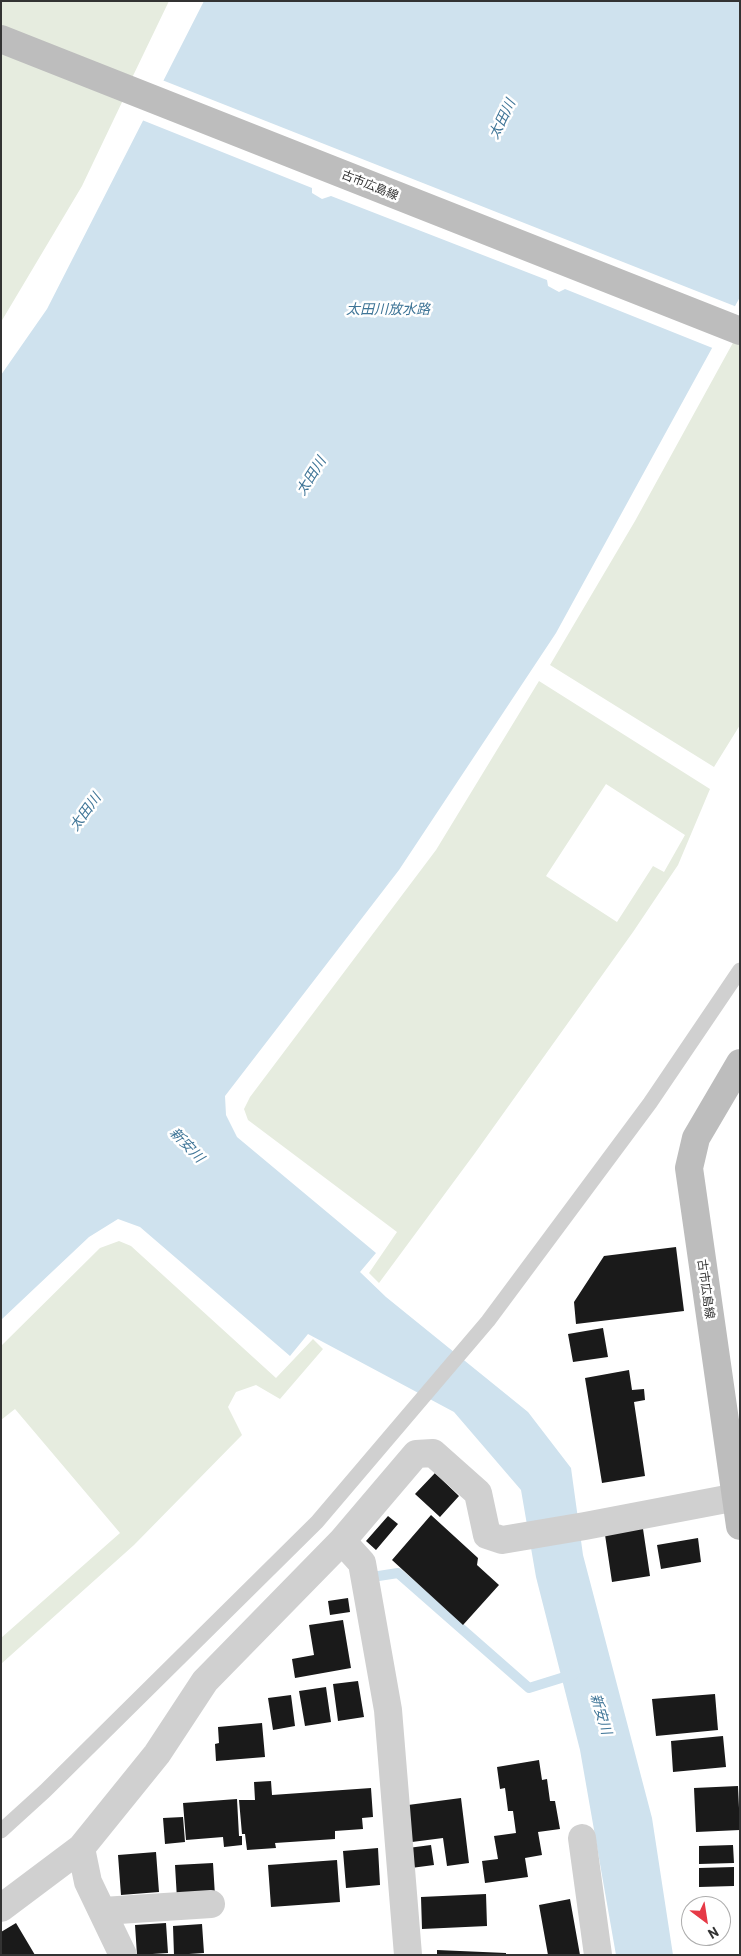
<!DOCTYPE html>
<html>
<head>
<meta charset="utf-8">
<style>
	body { margin:0 }
	#map { position:relative; width:741px; height:1956px; overflow:hidden; background:#fff; font-family:Barlow,sans-serif }
	canvas { display:block }
	.frame { position:absolute; inset:0; border:2px solid #333; pointer-events:none }
	.north { position:absolute; left:681px; top:1896px; width:50px; height:50px; box-sizing:border-box; background:#fff; border:1px solid #adadad; border-radius:50%; rotate:149deg; font-size:14px; font-weight:700; line-height:20px; text-align:center; color:#333 }
	.north::after { content:''; display:block; margin:auto; width:18px; height:22px; background:#e63946; clip-path:polygon(50% 0,100% 100%,50% 72%,0 100%) }
</style>
</head>
<body>
<div id="map">
<canvas width="741" height="1956"></canvas>
<div class="frame"></div>
<div class="north">N</div>
</div>
<script>
const g = document.querySelector('canvas').getContext('2d');
g.lineJoin = 'round';
function paint(path, color) {
  g.fillStyle = color;
  g.fill(path, 'evenodd');
}
function toPath(rows) {
  const path = new Path2D();
  for (const r of rows) {
    path.moveTo(r[0], r[1]);
    for (let i = 2; i < r.length; i += 2) path.lineTo(r[i], r[i + 1]);
  }
  return path;
}
function stroke(path, color, width, dash) {
  g.strokeStyle = color;
  g.lineWidth = width;
  g.lineCap = dash ? 'butt' : 'round';
  g.setLineDash(dash || []);
  g.stroke(path);
}
function label(font, color, halo, rows, align = 'center') {
  g.font = font + ' Barlow,"Noto Sans JP",sans-serif';
  g.lineWidth = 5;
  g.setLineDash([]);
  g.textBaseline = 'middle';
  g.strokeStyle = halo;
  g.fillStyle = color;
  for (const [text, x, y, turn = 0] of rows) {
    g.save();
    g.translate(x, y);
    g.rotate((+turn || 0) * Math.PI / 180);
    g.textAlign = isNaN(turn) ? turn : align;
    if (halo) g.strokeText(text, 0, 0);
    g.fillText(text, 0, 0);
    g.restore();
  }
}
paint(toPath([
	[1,1,169,1,131,80,1,28],
	[1,50,124,98,82,186,1,322],
	[735,339,740,341,740,725,714,767,550,665,635,521],
	[539,681,710,789,678,865,633,932,475,1153,379,1283,369,1273,397,1232,248,1120,244,1109,250,1097,436,850],
	[606,784,685,835,664,872,653,866,617,922,546,876],
	[119,1241,131,1246,276,1378,313,1339,323,1349,280,1399,256,1385,236,1392,228,1407,242,1435,134,1545,1,1664,1,1638,120,1533,15,1409,1,1420,1,1346,100,1248]
]), '#e6ecdf');
paint(toPath([
	[204,1,740,1,740,297,556,633,399,870,225,1096,226,1115,237,1137,376,1253,360,1272,386,1297,528,1412,571,1468,583,1555,652,1818,673,1955,616,1955,580,1750,536,1577,521,1490,454,1412,308,1334,290,1356,140,1227,118,1219,89,1237,1,1320,1,375,47,309]
]), '#cfe2ee');
paint(toPath([
	[162,80,737,307,715,349,565,289,559,292,548,286,547,280,331,196,322,199,312,193,312,188,142,120]
]), '#fff');
stroke(toPath([
	[372,1577,398,1573,529,1688,574,1674]
]), '#cfe2ee', 10);
paint(toPath([
	[676,1247,684,1311,576,1324,574,1302,604,1256],
	[603,1328,608,1357,573,1362,568,1334],
	[629,1370,632,1390,644,1389,645,1400,634,1402,645,1476,602,1483,585,1378],
	[435,1473,459,1496,440,1517,415,1494],
	[431,1515,478,1558,477,1565,499,1585,463,1625,392,1560],
	[388,1516,398,1524,376,1550,366,1541],
	[642,1522,650,1576,612,1582,604,1528],
	[698,1538,701,1562,661,1569,657,1545],
	[348,1598,350,1612,330,1615,328,1601],
	[343,1620,351,1668,295,1678,292,1659,314,1655,309,1625],
	[358,1681,364,1717,338,1721,333,1684],
	[326,1687,331,1722,305,1726,299,1691],
	[715,1694,718,1730,656,1736,652,1699],
	[291,1695,295,1726,273,1730,268,1698],
	[262,1723,265,1757,216,1761,215,1744,219,1743,218,1727],
	[723,1736,726,1767,673,1772,671,1741],
	[539,1760,542,1780,547,1779,550,1801,555,1801,560,1829,538,1832,542,1855,525,1858,528,1877,485,1883,482,1861,498,1859,494,1836,516,1833,513,1811,508,1811,505,1788,500,1789,497,1767],
	[271,1781,272,1795,371,1788,373,1817,362,1818,363,1829,335,1831,335,1839,275,1843,276,1848,247,1850,245,1834,242,1834,239,1800,255,1800,254,1782],
	[738,1786,740,1830,696,1832,694,1788],
	[461,1798,469,1863,447,1866,443,1838,412,1842,408,1805],
	[237,1799,239,1836,242,1836,242,1845,224,1847,223,1837,186,1840,183,1803],
	[183,1817,185,1842,165,1844,163,1818],
	[431,1845,434,1865,411,1868,408,1848],
	[733,1845,734,1863,699,1864,699,1846],
	[378,1848,380,1885,346,1888,343,1851],
	[156,1852,159,1892,121,1895,118,1855],
	[337,1860,340,1902,271,1907,268,1865],
	[213,1863,215,1896,177,1899,175,1865],
	[734,1867,734,1886,699,1887,699,1868],
	[486,1894,487,1926,422,1929,421,1897],
	[570,1899,580,1955,548,1955,539,1905],
	[16,1923,35,1955,1,1955,1,1932],
	[166,1923,168,1953,137,1955,135,1925],
	[202,1924,204,1953,174,1955,173,1926],
	[437,1950,506,1953,506,1955,437,1955]
]), '#1a1a1a');
stroke(toPath([
	[1,1831,45,1791,317,1522,488,1321,650,1103,740,970]
]), '#d0d0d0', 15);
stroke(toPath([
	[342,1541,362,1563,388,1710,408,1955],
	[582,1838,598,1955],
	[81,1848,88,1882,123,1955],
	[1,1908,81,1848,157,1754,205,1681,342,1541,416,1454,433,1453,478,1493,487,1535,502,1540,585,1526,737,1497],
	[103,1911,211,1904]
]), '#d0d0d0', 28);
stroke(toPath([
	[1,39,740,331],
	[740,1063,696,1138,689,1168,740,1526]
]), '#bdbdbd', 28);
label('12px', '#333', '#fff', [
	["古市広島線",370,185,22],
	["古市広島線",706,1289,82]
]);
label('italic 14px', '#3f7597', '#fff', [
	["太田川",502,119,-64],
	["太田川放水路",388,309],
	["太田川",311,476,-58],
	["太田川",85,812,-54],
	["新安川",187,1145,46],
	["新安川",601,1714,73]
]);
</script>
</body>
</html>
